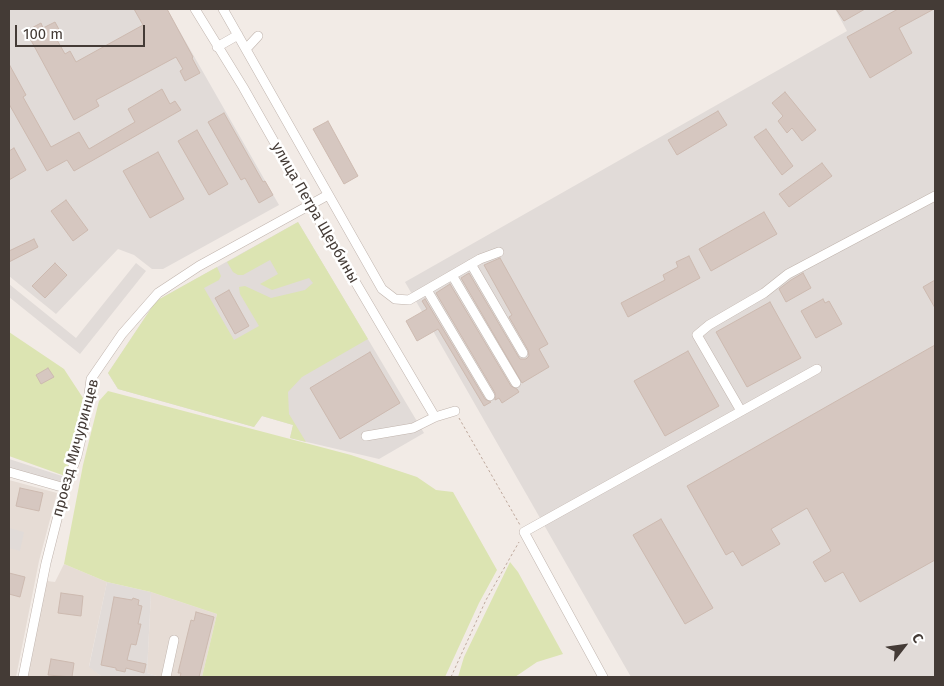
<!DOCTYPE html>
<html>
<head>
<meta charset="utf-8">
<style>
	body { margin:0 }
	#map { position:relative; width:944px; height:686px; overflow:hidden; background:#f2ebe6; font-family:"Fira Sans",sans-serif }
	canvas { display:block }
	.frame { position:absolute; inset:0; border:10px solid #443b36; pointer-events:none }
	.north { position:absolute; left:879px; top:621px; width:50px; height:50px; -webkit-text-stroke:4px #fff; paint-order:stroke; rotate:60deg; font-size:14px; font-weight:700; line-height:20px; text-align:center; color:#443b36 }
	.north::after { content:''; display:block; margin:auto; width:18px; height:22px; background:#443b36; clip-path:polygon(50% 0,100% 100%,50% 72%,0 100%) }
	.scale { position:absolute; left:15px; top:25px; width:130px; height:22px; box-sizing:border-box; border:2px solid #443b36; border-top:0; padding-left:6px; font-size:15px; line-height:18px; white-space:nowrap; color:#443b36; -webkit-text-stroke:4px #fff; paint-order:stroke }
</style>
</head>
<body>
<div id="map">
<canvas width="944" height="686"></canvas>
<div class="frame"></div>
<div class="north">С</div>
<div class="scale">100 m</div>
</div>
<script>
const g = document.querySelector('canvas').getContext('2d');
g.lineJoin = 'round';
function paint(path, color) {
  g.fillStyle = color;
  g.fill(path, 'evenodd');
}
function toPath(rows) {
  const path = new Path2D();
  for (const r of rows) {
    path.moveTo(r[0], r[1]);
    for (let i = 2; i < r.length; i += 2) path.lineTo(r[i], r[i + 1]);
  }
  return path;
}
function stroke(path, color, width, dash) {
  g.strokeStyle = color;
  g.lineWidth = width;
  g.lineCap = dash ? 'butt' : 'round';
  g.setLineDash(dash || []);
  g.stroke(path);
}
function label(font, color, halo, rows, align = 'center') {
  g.font = font + ' "Fira Sans",sans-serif';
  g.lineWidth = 5;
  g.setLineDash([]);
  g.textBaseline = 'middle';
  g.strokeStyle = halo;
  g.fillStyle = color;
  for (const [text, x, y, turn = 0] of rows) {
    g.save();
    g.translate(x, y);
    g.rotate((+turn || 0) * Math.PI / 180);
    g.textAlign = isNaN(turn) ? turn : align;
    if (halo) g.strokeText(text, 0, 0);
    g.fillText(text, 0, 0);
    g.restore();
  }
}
paint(toPath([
	[9,480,57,493,39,561,16,677,9,677],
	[64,564,107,582,89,666,102,677,27,677,47,581,55,582],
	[151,592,217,614,202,677,160,677,147,673]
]), '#e6dcd5');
paint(toPath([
	[9,9,167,9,279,205,163,269,152,269,134,255,118,249,56,314,9,276],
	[835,9,935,9,935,677,631,677,405,282,847,31],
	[298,222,424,433,379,459,290,438,293,425,262,416,254,427,118,389,108,373,156,301],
	[136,263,146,271,80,354,9,297,9,284,76,338],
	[9,459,65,477,63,485,9,468],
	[9,528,24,532,20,551,9,548],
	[107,582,151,592,147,673,160,677,102,677,89,667]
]), '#e1dbd8');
paint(toPath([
	[298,222,368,339,302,377,288,392,289,414,306,442,290,438,293,425,262,416,254,427,118,389,108,373,156,301,217,267,221,276,219,280,204,288,234,340,259,326,240,294,239,287,245,286,271,298,305,290,313,283,309,278,272,290,260,284,278,274,270,260,243,275,238,275,233,272,227,262],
	[9,332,64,369,83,398,71,465,65,476,9,456],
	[108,391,351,455,417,477,436,490,453,492,497,570,479,603,445,677,202,677,217,614,151,592,107,582,64,564,83,465,99,401],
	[510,562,518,572,563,654,537,662,515,677,458,677,464,657]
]), '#dce4b2');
const building = toPath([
	[134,9,167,9,193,57,192,58,200,73,185,81,180,71,183,69,176,57,96,100,99,106,74,120,26,31,41,23,43,28,55,22,63,37,57,40,65,54,70,51,76,62,143,25,134,9],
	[836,9,865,9,844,21,836,9],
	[898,9,934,9,899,28,912,53,870,78,847,37,898,9],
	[9,64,26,95,23,97,51,147,79,132,89,149,135,122,128,109,162,89,170,104,175,101,181,110,74,171,67,160,47,171,9,104,9,64],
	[785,92,816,130,802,141,792,128,787,133,778,121,783,116,772,103,785,92],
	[718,111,727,125,677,155,668,140,718,111],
	[224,113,263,182,265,181,273,195,259,203,245,178,241,180,208,122,224,113],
	[328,121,358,176,344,184,313,129,328,121],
	[766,129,793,166,782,175,754,137,766,129],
	[197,130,228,184,209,195,178,141,197,130],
	[14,148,26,170,9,180,9,151,14,148],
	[158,152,184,199,150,218,123,171,158,152],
	[822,163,832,176,789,207,779,194,822,163],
	[66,200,88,230,73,241,51,211,66,200],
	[764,212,777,234,711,271,699,249,764,212],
	[34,239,38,247,9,262,9,251,34,239],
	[689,256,700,278,628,317,621,303,665,280,663,275,678,267,676,262,689,256],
	[500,258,548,344,539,349,549,367,522,383,461,278,469,273,518,356,520,359,526,359,529,356,528,350,509,317,512,315,484,265,500,258],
	[55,263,67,275,45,298,32,286,55,263],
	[803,273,811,288,786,302,779,289,791,280,803,273],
	[935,280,935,308,923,287,935,280],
	[450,284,511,386,517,389,519,392,502,403,499,398,495,400,495,393,436,293,450,284],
	[229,290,249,326,235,334,215,298,229,290],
	[425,299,485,399,491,402,484,406,438,329,417,341,406,321,427,309,422,301,425,299],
	[823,299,825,303,829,301,842,324,816,338,801,311,823,299],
	[770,302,801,358,747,387,716,332,770,302],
	[935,345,935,560,860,602,843,572,825,582,813,562,831,551,807,508,771,529,780,544,742,566,733,551,726,555,687,486,935,345],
	[688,351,719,406,665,436,634,381,688,351],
	[370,352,400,403,340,439,310,388,370,352],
	[48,368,54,377,41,384,36,375,48,368],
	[20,488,43,493,39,511,16,506,20,488],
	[661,519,713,608,685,624,633,535,661,519],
	[9,573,25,577,20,597,9,594,9,573],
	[61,593,83,596,81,616,58,613,61,593],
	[114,597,132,600,133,598,139,600,138,605,142,606,138,624,141,624,136,645,131,644,127,660,146,664,144,673,126,668,125,672,116,670,116,668,101,665,114,597],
	[196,612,214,617,199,677,180,677,181,673,178,673,191,620,194,621,196,612],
	[51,659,74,663,72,677,48,675,51,659]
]);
paint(building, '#d6c7c0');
stroke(building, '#cdbab0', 1);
const minor = toPath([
	[195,9,243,87,310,205,435,417],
	[223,9,382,289,395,299,409,300,480,259,499,252],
	[217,47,238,35],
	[246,49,258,36],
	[471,264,523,353],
	[452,275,516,383],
	[427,290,490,396],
	[741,411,697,335,709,325,764,293,788,274,935,196],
	[366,436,413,428,435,417,455,411],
	[9,472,65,488],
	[23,677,46,563,65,488,77,456,86,417,91,379,122,334,158,293,199,266,328,195],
	[166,677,174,640],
	[603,677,524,532,817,369]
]);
stroke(minor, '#c0b4ad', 10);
stroke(toPath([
	[459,418,520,525],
	[451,677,486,600,519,542]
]), '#bea89c', 1, [2.5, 2.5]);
stroke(minor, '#fff', 9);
label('15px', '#443b36', '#fff', [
	["улица Петра Щербины",315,213,60],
	["проезд Мичуринцев",76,448,-75]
]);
</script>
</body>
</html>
